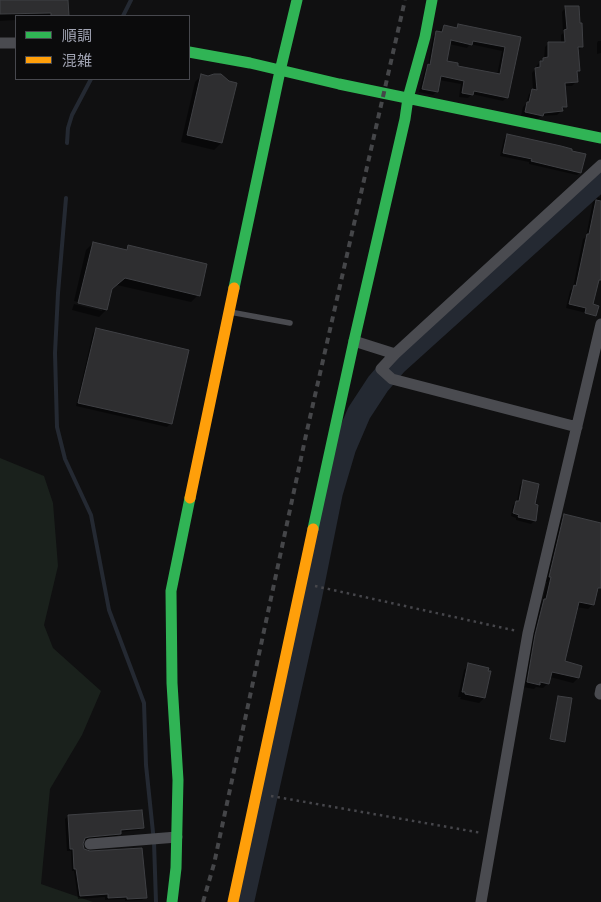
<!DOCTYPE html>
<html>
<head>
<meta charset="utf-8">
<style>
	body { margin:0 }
	#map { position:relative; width:601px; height:902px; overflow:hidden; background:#101011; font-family:Quicksand,"Noto Sans JP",sans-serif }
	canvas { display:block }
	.legend { position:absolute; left:15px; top:15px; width:175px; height:65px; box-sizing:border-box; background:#0b0b0c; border:1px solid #47484e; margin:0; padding:6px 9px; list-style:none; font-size:15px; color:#a0a3b2 }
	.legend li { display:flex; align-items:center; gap:10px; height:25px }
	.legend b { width:25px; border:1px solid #47484e }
</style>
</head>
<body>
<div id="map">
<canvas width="601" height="902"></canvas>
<ul class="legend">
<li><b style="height:6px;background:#30b455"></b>順調</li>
<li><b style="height:6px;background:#ff9f0a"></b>混雑</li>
</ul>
</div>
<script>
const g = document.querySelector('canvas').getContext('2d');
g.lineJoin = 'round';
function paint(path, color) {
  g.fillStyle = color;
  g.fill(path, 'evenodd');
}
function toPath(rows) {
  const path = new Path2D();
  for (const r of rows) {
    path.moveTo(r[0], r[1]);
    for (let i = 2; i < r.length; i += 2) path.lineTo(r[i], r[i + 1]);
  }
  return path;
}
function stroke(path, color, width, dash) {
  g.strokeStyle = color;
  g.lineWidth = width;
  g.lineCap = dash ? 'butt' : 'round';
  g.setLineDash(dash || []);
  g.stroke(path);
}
paint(toPath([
	[0,458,44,476,53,503,58,566,44,625,53,648,101,691,82,735,50,789,41,884,93,902,0,902]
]), '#1a211c');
paint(toPath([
	[0,0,67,0,67,16,16,16,16,20,0,21],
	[566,7,582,47,577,51,579,71,576,74,576,82,572,86,564,86,566,106,557,115,541,116,538,119,521,116,523,107,526,104,529,94,533,90,532,73,536,68,536,67,539,63,544,59,545,47,549,43,561,43,561,35,563,33,562,12],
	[458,25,520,38,507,97,503,101,472,94,468,98,459,97,461,84,439,80,437,91,433,95,419,92,425,69,428,66,433,36,437,33,440,33,440,30,444,27,455,29],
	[449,44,467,48,470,44,502,51,497,75,456,67,446,62],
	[598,41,601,41,601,53,597,54,597,43],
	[202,75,221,143,214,150,181,142,195,82],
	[508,136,580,172,577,175,529,164,529,162,500,156,504,139],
	[601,194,601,271,586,313,566,308,570,291,573,288,583,239,586,237,593,201,598,197,600,198],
	[93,243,124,251,128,247,198,295,191,302,117,285,110,290,106,310,99,317,72,310,74,304,102,311,102,308,74,301,86,250],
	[96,329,171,423,167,427,76,406,93,333],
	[523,482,533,505,535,520,531,524,516,520,516,518,511,516,513,505,517,502,520,485],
	[564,515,601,524,601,585,600,588,596,592,593,604,588,609,576,607,563,662,580,667,578,678,573,683,550,677,548,683,543,688,536,687,534,689,523,687,539,605,542,602,547,582,545,582,559,520],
	[469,665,489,672,484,698,479,703,460,699,461,697,458,697,464,670],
	[558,697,564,741,562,742,550,740,557,699],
	[68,816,142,828,139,830,120,832,120,833,117,836,82,840,83,850,145,898,142,900,125,901,125,899,105,900,105,897,78,899,74,871,72,871,71,851,67,851,65,819]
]), '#0007');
stroke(toPath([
	[123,16,131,0],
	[67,143,68,128,72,115,91,79],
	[66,198,58,293,55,353,57,427,65,459,91,515,109,610,144,703,146,765,154,842,156,902]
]), '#242932', 4);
stroke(toPath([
	[242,902,310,597,331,492,344,448,359,413,378,384,396,363,601,178]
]), '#242932', 24);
const building = toPath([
	[0,0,68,0,69,16,51,16,51,13,0,14,0,0],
	[565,6,579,6,580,23,582,23,583,47,578,47,580,71,577,71,578,82,565,83,567,107,562,107,563,111,544,113,543,116,525,112,527,102,529,102,532,89,537,90,535,68,540,67,540,61,543,61,543,58,548,57,548,42,565,42,564,30,567,29,565,6],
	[458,24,521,37,508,98,474,91,473,95,462,93,464,81,441,76,438,92,422,89,428,64,430,65,436,31,442,32,444,25,457,28,458,24],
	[451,40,472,45,473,41,505,47,500,74,458,66,458,63,447,61,451,40],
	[201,74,208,76,214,74,221,74,229,81,237,83,222,143,187,135,201,74],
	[507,134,561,146,572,149,572,151,586,154,581,173,560,168,531,161,532,159,503,153,507,134],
	[596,200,601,201,601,280,599,280,593,304,599,306,596,316,585,313,586,308,569,304,574,285,576,286,587,234,589,234,596,200],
	[93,242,127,250,128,245,207,264,200,296,125,278,112,289,107,310,78,303,93,242],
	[96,328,189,350,172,424,78,403,96,328],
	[523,480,539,484,535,504,538,505,536,521,518,517,519,515,513,513,516,501,519,501,523,480],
	[564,514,601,523,601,588,598,588,594,605,579,602,565,661,582,666,579,678,552,672,549,684,540,682,540,685,527,682,535,635,544,599,546,599,551,577,549,577,564,514],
	[468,663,489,668,488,671,491,671,485,698,465,694,465,692,462,692,468,663],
	[558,696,572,698,565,742,550,739,558,696],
	[142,810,144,828,121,830,121,834,89,837,85,838,83,844,84,849,90,851,142,848,147,898,127,899,127,897,108,898,108,894,80,896,76,869,74,869,73,849,70,849,68,815,142,810]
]);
paint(building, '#2e2e30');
stroke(building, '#3f4044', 1);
stroke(toPath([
	[315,586,517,631],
	[271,796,482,833]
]), '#46464b', 2.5, [2.5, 4]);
stroke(toPath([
	[230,312,290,323]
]), '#4a4b50', 5.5);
stroke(toPath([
	[0,43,16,43],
	[354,341,395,354,601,165],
	[395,354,381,369,392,379,577,427],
	[600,694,601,689],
	[90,844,177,837],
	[481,902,528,633,601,324]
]), '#4a4b50', 11);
stroke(toPath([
	[189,52,250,63,339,84,601,138],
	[234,288,280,71,297,0],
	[313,529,354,341,405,119,408,98,425,37,432,0],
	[172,902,176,868,178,780,172,683,171,591,190,498]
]), '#30b455', 11);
stroke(toPath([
	[190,498,234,288],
	[233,902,313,529]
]), '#ff9f0a', 11);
stroke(toPath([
	[203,902,214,864,306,435,405,0]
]), '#454649', 4, [6, 5]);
</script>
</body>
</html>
